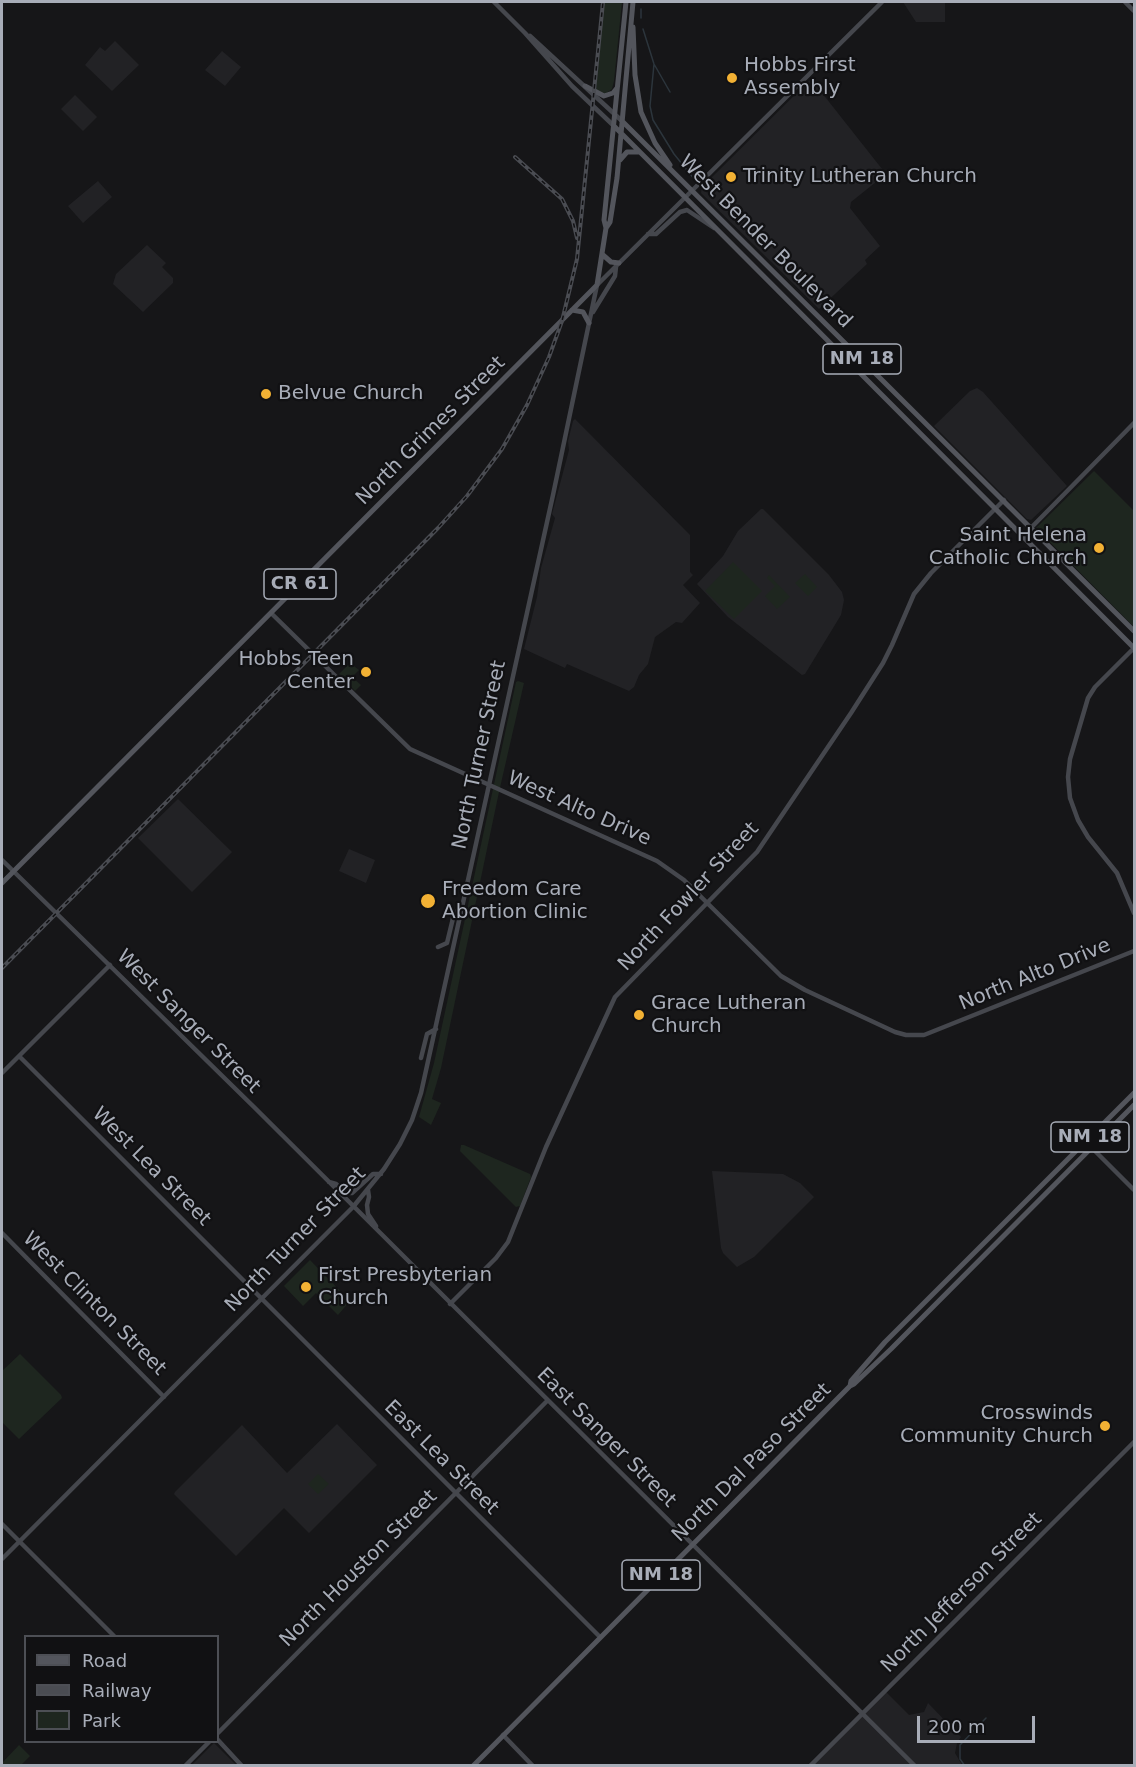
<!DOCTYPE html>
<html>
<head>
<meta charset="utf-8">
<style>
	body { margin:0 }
	#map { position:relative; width:1136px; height:1767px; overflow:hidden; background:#161618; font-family:"DejaVu Sans",sans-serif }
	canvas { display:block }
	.frame { position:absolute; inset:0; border:3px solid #a8adb8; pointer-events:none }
	.legend { position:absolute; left:24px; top:1635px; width:195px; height:108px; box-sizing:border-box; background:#111113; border:2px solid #4d4f55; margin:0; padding:8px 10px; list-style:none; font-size:18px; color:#a8adb8 }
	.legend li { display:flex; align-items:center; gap:12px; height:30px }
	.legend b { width:30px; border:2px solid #4d4f55 }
	.scale { position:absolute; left:917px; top:1716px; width:118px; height:27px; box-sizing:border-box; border:3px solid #a8adb8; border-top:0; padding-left:8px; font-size:18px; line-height:21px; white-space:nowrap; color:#a8adb8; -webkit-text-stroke:4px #111113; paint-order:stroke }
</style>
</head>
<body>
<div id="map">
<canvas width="1136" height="1767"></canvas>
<div class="frame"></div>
<ul class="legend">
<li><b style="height:8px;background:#53555c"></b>Road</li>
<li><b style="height:8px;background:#4a4c52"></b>Railway</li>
<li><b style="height:16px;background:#1e261f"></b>Park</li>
</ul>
<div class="scale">200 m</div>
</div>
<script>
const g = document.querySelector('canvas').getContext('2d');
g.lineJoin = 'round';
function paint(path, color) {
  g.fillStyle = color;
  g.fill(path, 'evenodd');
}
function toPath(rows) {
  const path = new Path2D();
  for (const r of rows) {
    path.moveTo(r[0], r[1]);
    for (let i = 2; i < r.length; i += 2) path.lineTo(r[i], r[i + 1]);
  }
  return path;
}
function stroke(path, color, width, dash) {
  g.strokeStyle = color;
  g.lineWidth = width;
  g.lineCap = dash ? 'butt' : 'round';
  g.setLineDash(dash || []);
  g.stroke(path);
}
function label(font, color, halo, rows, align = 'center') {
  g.font = font + ' "DejaVu Sans",sans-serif';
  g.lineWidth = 4.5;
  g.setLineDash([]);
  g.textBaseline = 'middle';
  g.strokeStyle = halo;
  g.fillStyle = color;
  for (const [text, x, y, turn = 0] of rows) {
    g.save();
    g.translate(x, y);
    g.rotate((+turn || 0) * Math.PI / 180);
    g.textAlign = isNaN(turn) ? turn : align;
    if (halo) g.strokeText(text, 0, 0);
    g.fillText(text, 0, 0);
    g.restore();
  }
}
paint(toPath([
	[903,2,945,2,945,22,916,22],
	[115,41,139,65,112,91,85,65,100,47,105,51],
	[222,51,241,67,225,86,205,70],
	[811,79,886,174,851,202,850,208,880,246,865,260,867,264,819,309,701,193,702,187],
	[75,95,97,117,83,131,61,109],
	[98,181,112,197,83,223,68,206],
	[147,245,166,263,162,267,173,278,173,283,143,312,113,284,116,274],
	[977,388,983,392,1067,486,1031,520,1027,519,934,426,970,391],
	[575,419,690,535,690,572,693,575,683,585,700,603,682,623,676,622,655,637,648,664,639,675,634,687,629,691,567,664,565,668,524,649,537,597,541,568,555,518,552,514,569,450,568,441,573,421],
	[761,509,763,509,829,575,842,592,844,600,841,615,805,674,802,675,728,617,697,584,723,556,738,531],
	[178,799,232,852,192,892,138,838],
	[349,849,375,860,366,883,339,871],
	[712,1171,783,1174,800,1183,814,1197,754,1257,737,1267,723,1253,721,1248],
	[337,1424,377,1465,309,1533,284,1508,236,1556,174,1494,175,1492,242,1425,287,1473],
	[885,1691,909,1715,924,1712,928,1703,961,1737,957,1743,955,1753,962,1765,809,1766],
	[214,1743,236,1765,192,1765]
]), '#222225');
paint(toPath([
	[604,2,622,2,614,81,612,89,605,94,596,90],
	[1094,471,1134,511,1134,627,1036,528],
	[733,562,762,591,734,619,705,591],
	[805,574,817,587,808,596,795,583],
	[769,575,790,597,777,609,765,596,775,586,767,578],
	[350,663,359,670,352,677,361,685,355,691,339,674],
	[518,681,524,683,499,792,441,1068,432,1099,441,1103,431,1125,419,1117,434,1063,516,682],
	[461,1145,464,1145,530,1174,531,1177,520,1206,516,1207,460,1151],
	[310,1260,350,1301,338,1315,316,1293,303,1306,284,1286],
	[20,1354,61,1395,62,1398,19,1439,2,1422,2,1371],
	[318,1474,329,1484,318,1494,308,1484],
	[19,1745,30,1756,21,1765,6,1765,4,1764,2,1765,2,1763]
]), '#1e261f');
stroke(toPath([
	[641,9,641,18],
	[643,29,654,64,670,92],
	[654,64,650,106,653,120,674,154,695,180],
	[965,1766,960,1759,960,1745,986,1718]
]), '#2c353c', 1.5);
stroke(toPath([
	[494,2,525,33,572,86,614,126],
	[1125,2,1134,11],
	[530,36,622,121],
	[648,234,656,234,680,212,687,210,714,228],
	[593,312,615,276,616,267],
	[1023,536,1134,423],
	[271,613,410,749,657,861,684,880,781,976,805,990,895,1032,906,1035,924,1035,1134,951],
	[1134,648,1095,687,1088,698,1070,759,1068,777,1070,798,1078,820,1088,837,1117,873,1134,913],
	[2,860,255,1108,915,1766],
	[438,947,447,943,454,914,461,907],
	[19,1056,600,1637],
	[421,1058,427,1034,436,1029],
	[2,1073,110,965],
	[1086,1142,1134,1190],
	[329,1182,336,1184,346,1193,352,1193,373,1174,381,1174],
	[368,1190,369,1197,367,1205,368,1214,376,1226],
	[2,1233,164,1397],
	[450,1304,496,1258,508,1242,546,1147,615,997,757,852,851,713,883,663,892,645,914,594,931,573,1004,500],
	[2,1524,114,1636],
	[2,1559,353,1207,384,1169,400,1144,412,1120,421,1093,553,495,597,285,882,2],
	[218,1733,547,1401],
	[503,1735,533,1766],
	[218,1740,242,1766],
	[185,1766,209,1742],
	[810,1766,1134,1442]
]), '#45474d', 4.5);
stroke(toPath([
	[633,27,635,75,641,112,655,143,670,165],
	[585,86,604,96,613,93,617,88],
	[622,121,1134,631],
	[614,126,1134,648],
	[620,160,627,152,639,152],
	[606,228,610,222,617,178,633,2],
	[603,255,611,262,619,263],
	[572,310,583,312,589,323],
	[2,883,597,285,606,228,604,220,626,2],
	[850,1386,851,1381,885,1342,1134,1093],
	[473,1766,850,1386,854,1384,891,1349,1134,1105]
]), '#53555c', 5);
const rail = toPath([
	[515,157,562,199,573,221,577,238],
	[2,968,438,528,467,496,502,449,527,405,549,357,562,321,577,259,603,2]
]);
stroke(rail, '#4a4c52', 4);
stroke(rail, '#111113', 1.5, [4.5]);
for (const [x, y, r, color] of [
	[732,78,6,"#f2b134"],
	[731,177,6,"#f2b134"],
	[266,394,6,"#f2b134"],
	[1099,548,6,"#f2b134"],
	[366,672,6,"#f2b134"],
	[428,901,8,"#f2b134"],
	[639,1015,6,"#f2b134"],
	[306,1287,6,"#f2b134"],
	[1105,1426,6,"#f2b134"]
]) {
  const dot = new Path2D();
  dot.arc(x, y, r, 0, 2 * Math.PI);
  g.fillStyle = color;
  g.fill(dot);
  stroke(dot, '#111113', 2);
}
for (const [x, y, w] of [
	[862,359,78],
	[300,584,72],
	[1090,1137,78],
	[661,1575,78]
]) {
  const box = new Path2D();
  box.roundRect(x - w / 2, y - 15, w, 30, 4.5);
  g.fillStyle = '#111113';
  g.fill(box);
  stroke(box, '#a8adb8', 1.5);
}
label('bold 18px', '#a8adb8', null, [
	["NM 18",862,359],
	["CR 61",300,584],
	["NM 18",1090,1137],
	["NM 18",661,1575]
]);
label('20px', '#a8adb8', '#111113', [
	["Hobbs First",744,66],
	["Assembly",744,89],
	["Trinity Lutheran Church",743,177],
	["Belvue Church",278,394],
	["Saint Helena",1087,536,"right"],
	["Catholic Church",1087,559,"right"],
	["Hobbs Teen",354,660,"right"],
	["Center",354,683,"right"],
	["Freedom Care",442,890],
	["Abortion Clinic",442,913],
	["Grace Lutheran",651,1004],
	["Church",651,1027],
	["First Presbyterian",318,1276],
	["Church",318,1299],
	["Crosswinds",1093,1414,"right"],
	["Community Church",1093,1437,"right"]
], 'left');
label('20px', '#a8adb8', '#111113', [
	["West Bender Boulevard",765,242,45],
	["North Grimes Street",431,431,-45],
	["North Turner Street",480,755,-78],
	["West Alto Drive",579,809,24],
	["North Fowler Street",689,897,-47],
	["North Alto Drive",1035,975,-22],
	["West Sanger Street",188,1022,45],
	["West Lea Street",151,1167,45],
	["North Turner Street",296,1240,-46],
	["West Clinton Street",94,1304,45],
	["East Sanger Street",606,1438,45],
	["East Lea Street",441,1458,45],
	["North Dal Paso Street",752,1463,-45],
	["North Houston Street",359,1569,-45],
	["North Jefferson Street",962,1593,-45]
]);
</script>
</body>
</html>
